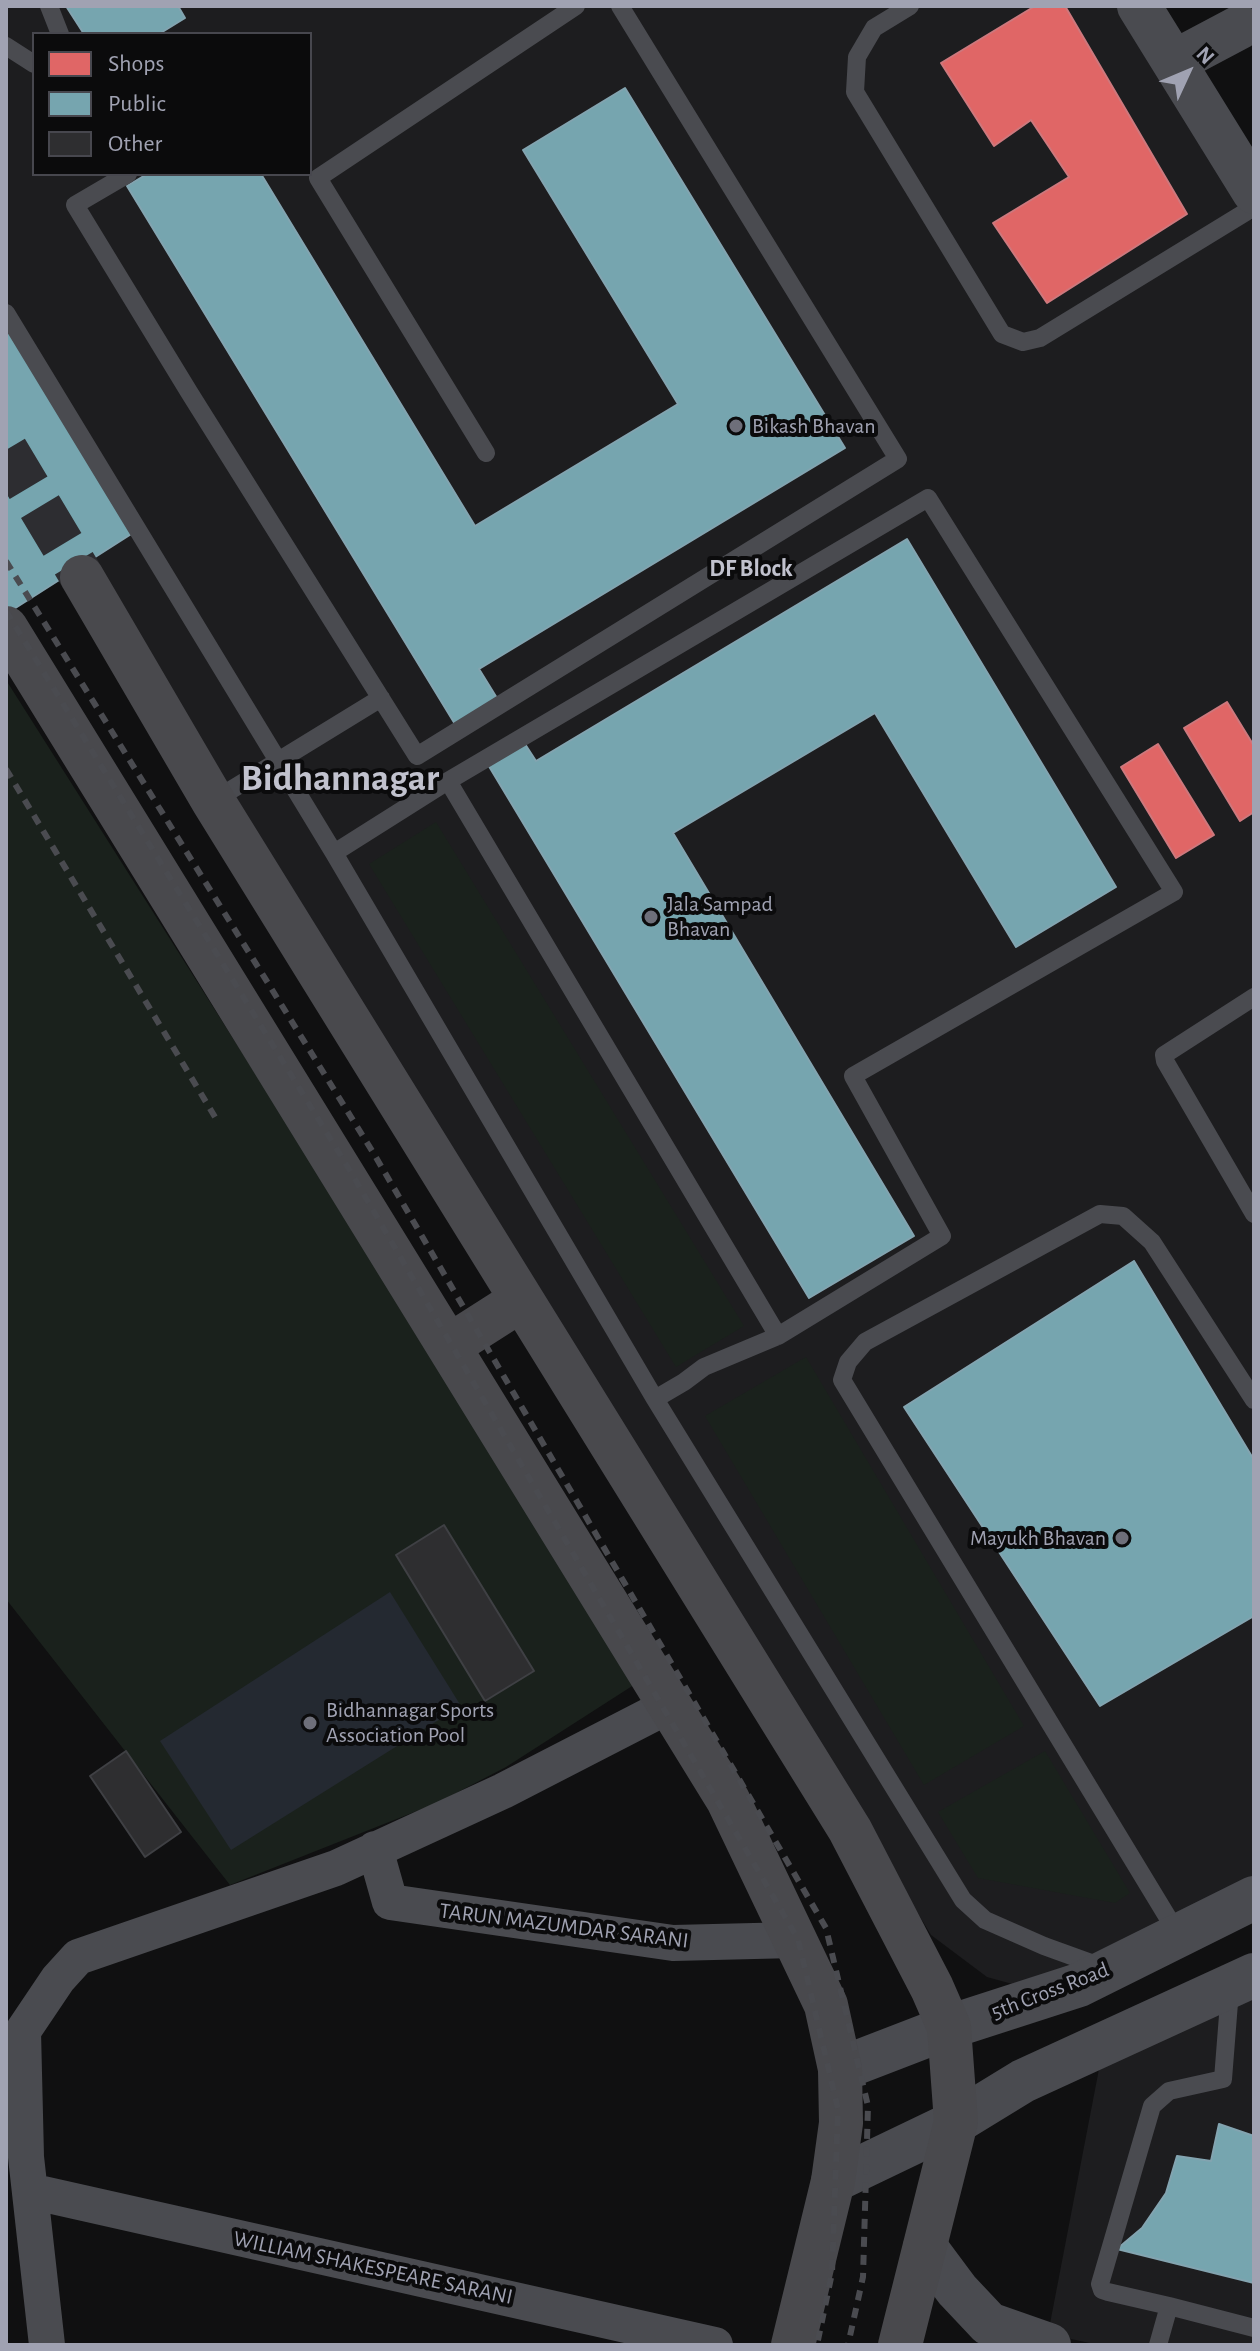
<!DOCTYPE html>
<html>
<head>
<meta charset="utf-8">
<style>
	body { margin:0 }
	#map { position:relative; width:1260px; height:2351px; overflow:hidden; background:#101011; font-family:"Alegreya Sans",sans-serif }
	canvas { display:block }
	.frame { position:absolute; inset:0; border:8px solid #a0a2b2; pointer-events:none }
	.legend { position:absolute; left:32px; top:32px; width:280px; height:144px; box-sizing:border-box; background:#0b0b0c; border:2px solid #47474e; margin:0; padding:10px 14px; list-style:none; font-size:24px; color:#a0a2b2 }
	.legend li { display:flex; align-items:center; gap:16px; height:40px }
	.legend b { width:40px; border:2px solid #47474e }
	.north { position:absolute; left:1148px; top:32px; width:80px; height:80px; -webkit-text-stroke:6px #0b0b0c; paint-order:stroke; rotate:46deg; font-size:22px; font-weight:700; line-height:32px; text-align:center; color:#a0a2b2 }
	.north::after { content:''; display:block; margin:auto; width:28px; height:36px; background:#a0a2b2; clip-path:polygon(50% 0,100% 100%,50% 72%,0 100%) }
</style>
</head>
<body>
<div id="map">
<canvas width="1260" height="2351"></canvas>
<div class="frame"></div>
<ul class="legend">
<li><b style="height:22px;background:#e06666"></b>Shops</li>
<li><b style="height:22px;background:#76a5af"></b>Public</li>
<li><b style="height:22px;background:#2e2e30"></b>Other</li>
</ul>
<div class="north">N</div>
</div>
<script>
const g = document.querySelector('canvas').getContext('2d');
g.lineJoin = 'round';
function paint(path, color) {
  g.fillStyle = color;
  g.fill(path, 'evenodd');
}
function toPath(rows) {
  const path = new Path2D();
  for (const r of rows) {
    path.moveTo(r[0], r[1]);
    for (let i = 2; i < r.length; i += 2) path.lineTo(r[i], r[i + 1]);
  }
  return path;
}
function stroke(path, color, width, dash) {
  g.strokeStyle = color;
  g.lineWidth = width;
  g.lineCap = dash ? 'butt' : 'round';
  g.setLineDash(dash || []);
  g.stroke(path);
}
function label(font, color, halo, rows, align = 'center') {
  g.font = font + ' "Alegreya Sans",sans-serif';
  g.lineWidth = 8;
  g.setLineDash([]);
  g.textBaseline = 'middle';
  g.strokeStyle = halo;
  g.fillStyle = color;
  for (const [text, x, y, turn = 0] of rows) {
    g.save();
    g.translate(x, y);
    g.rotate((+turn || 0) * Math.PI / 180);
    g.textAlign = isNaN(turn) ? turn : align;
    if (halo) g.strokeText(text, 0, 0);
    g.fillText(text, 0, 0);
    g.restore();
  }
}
paint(toPath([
	[6,6,1122,6,1254,224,1254,1881,1084,1970,1016,1985,987,1977,931,1935,675,1512,121,613,6,407],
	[34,34,310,34,310,174,34,174],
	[1254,1988,1254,2345,1099,2345,1048,2334,1099,2069]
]), '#1d1d1f');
paint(toPath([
	[6,680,640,1681,506,1767,437,1803,230,1885,6,1599],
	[436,822,744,1326,676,1367,369,864],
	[806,1357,1024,1726,924,1785,705,1416],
	[1045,1751,1130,1893,1115,1903,978,1878,938,1812]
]), '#1a211c');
paint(toPath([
	[390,1592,461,1706,231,1850,160,1741]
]), '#242931');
const shops = toPath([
	[1035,6,1065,6,1187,214,1047,303,993,223,1069,177,1031,120,994,146,941,63,1035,6],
	[1227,702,1254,746,1254,812,1240,821,1184,728,1227,702],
	[1158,744,1214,835,1176,858,1121,767,1158,744]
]);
paint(shops, '#e06666');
stroke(shops, '#cd787d', 2);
const public = toPath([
	[66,6,178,6,185,18,159,34,84,34,66,6],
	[625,88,845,448,479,669,500,703,458,729,127,186,147,174,261,174,475,526,678,404,523,150,625,88],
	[6,328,136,531,6,614,6,328],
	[907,539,1116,887,1016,947,875,713,673,833,914,1236,809,1298,487,763,523,741,536,761,907,539],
	[1134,1261,1254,1460,1254,1616,1100,1706,904,1407,1134,1261],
	[1219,2124,1254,2136,1254,2283,1117,2249,1142,2228,1166,2193,1177,2156,1211,2161,1219,2124]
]);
paint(public, '#76a5af');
stroke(public, '#83a4b0', 2);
const building = toPath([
	[444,1525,534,1671,485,1701,396,1555,444,1525],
	[126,1751,181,1832,145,1857,90,1776,126,1751]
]);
paint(building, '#2e2e30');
stroke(building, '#3f4044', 2);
stroke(toPath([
	[6,450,82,577]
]), '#2d2d31', 44, [44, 22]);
stroke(toPath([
	[49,6,60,34],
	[910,6,874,28,857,57,855,92,1002,334,1023,342,1040,338,1254,207],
	[6,46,34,64],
	[128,174,75,205,189,392,417,756,898,459,620,6],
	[6,313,334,853,655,1399,963,1900,985,1920,1044,1946,1102,1967],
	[486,453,318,178,576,6],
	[448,781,778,1336],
	[213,801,381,698],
	[334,853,448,781,928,498,1174,892,853,1076,942,1236,778,1336,704,1367,684,1382,655,1399],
	[1254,997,1164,1055,1165,1061,1254,1214],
	[1179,1936,842,1380,848,1362,865,1342,1100,1214,1123,1216,1152,1242,1254,1400],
	[1169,2306,1254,2328],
	[1158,2345,1169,2306,1108,2292,1102,2290,1100,2284,1152,2106,1169,2091,1223,2079,1230,1990]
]), '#4a4b50', 18);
stroke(toPath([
	[375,1849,390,1902,673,1943,795,1940],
	[30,2191,715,2345],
	[47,2345,26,2157,23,2031,58,1979,78,1957,336,1868,503,1791,670,1705]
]), '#4a4b50', 36);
stroke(toPath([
	[1139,6,1254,192],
	[1174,62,1240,27],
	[840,2069,949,2027,1079,1985,1254,1898],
	[833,2181,956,2122,1023,2081,1254,1975],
	[925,2247,957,2290,989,2324,1049,2345]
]), '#4a4b50', 44);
stroke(toPath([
	[82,577,213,801,850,1830,932,1988,949,2027,956,2122,900,2345],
	[6,628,728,1800,826,2005,840,2069,841,2123,833,2181,793,2345],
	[449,1346,521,1300]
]), '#49494d', 44);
stroke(toPath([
	[6,561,374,1154,826,1928,868,2106,863,2277,848,2345],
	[6,611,349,1169,798,1939,838,2109,832,2273,817,2345],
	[6,769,215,1117]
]), '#4a4b50', 6, [10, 8]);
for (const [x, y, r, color] of [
	[736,426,8,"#6e6f7a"],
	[651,917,8,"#6e6f7a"],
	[1122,1538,8,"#6e6f7a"],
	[310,1723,8,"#6e6f7a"]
]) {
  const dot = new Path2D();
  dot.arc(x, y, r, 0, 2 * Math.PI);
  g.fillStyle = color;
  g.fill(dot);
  stroke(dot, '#0b0b0c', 3);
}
label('22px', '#a0a2b2', '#0b0b0c', [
	["Bikash Bhavan",752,426],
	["Jala Sampad",667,904],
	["Bhavan",667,929],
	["Mayukh Bhavan",1106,1538,"right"],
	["Bidhannagar Sports",326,1710],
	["Association Pool",326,1735]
], 'left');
label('22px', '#a0a2b2', '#0b0b0c', [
	["TARUN MAZUMDAR SARANI",564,1926,7],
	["5th Cross Road",1050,1991,-21],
	["WILLIAM SHAKESPEARE SARANI",373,2268,12]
]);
label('bold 24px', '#c1c2ce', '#0b0b0c', [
	["DF Block",751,569]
]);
label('bold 38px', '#c1c2ce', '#0b0b0c', [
	["Bidhannagar",340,779]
]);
</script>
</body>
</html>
